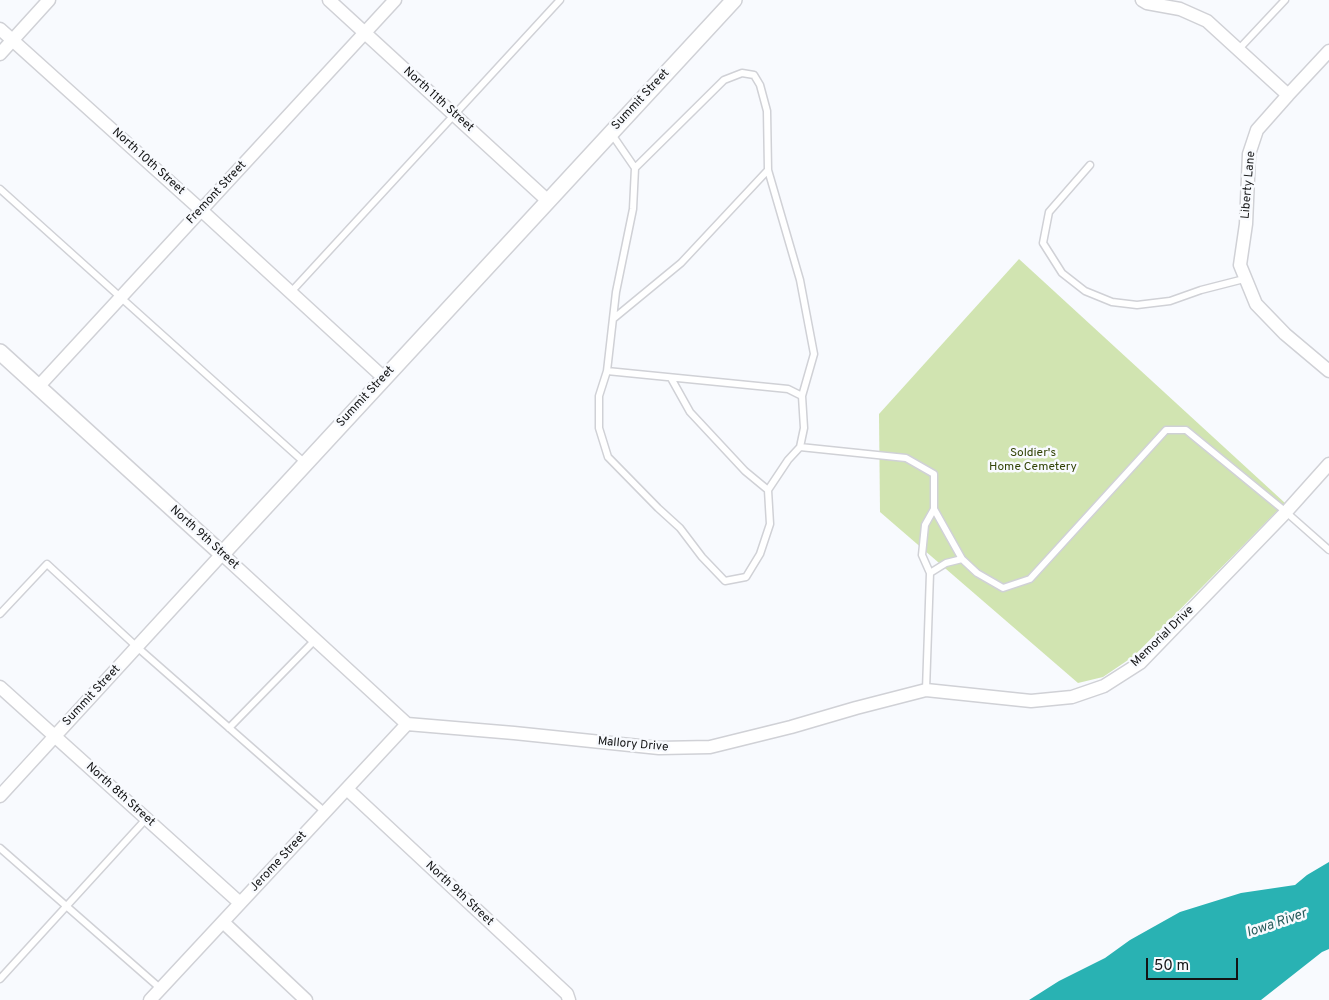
<!DOCTYPE html>
<html>
<head>
<meta charset="utf-8">
<style>
	body { margin:0 }
	#map { position:relative; width:1329px; height:1000px; overflow:hidden; background:#f8fafe; font-family:Overpass,sans-serif }
	canvas { display:block }
	.scale { position:absolute; left:1146px; top:958px; width:92px; height:22px; box-sizing:border-box; border:2px solid #131415; border-top:0; padding-left:6px; font-size:15px; line-height:18px; white-space:nowrap; color:#131415; -webkit-text-stroke:4px #f8fafe; paint-order:stroke }
</style>
</head>
<body>
<div id="map">
<canvas width="1329" height="1000"></canvas>
<div class="scale">50 m</div>
</div>
<script>
const g = document.querySelector('canvas').getContext('2d');
g.lineJoin = 'round';
function paint(path, color) {
  g.fillStyle = color;
  g.fill(path, 'evenodd');
}
function toPath(rows) {
  const path = new Path2D();
  for (const r of rows) {
    path.moveTo(r[0], r[1]);
    for (let i = 2; i < r.length; i += 2) path.lineTo(r[i], r[i + 1]);
  }
  return path;
}
function stroke(path, color, width, dash) {
  g.strokeStyle = color;
  g.lineWidth = width;
  g.lineCap = dash ? 'butt' : 'round';
  g.setLineDash(dash || []);
  g.stroke(path);
}
function label(font, color, halo, rows, align = 'center') {
  g.font = font + ' Overpass,sans-serif';
  g.lineWidth = 5;
  g.setLineDash([]);
  g.textBaseline = 'middle';
  g.strokeStyle = halo;
  g.fillStyle = color;
  for (const [text, x, y, turn = 0] of rows) {
    g.save();
    g.translate(x, y);
    g.rotate((+turn || 0) * Math.PI / 180);
    g.textAlign = isNaN(turn) ? turn : align;
    if (halo) g.strokeText(text, 0, 0);
    g.fillText(text, 0, 0);
    g.restore();
  }
}
paint(toPath([
	[1019,259,1285,503,1134,656,1103,677,1078,683,880,512,879,414]
]), '#d1e4b1');
paint(toPath([
	[1329,862,1329,949,1322,952,1261,1000,1029,1000,1059,981,1105,958,1130,940,1180,912,1241,893,1295,885,1307,875]
]), '#29b2b3');
const service = toPath([
	[1238,50,1285,0],
	[611,133,635,168,724,80,742,73,754,75,760,85,767,111,768,170,800,280,814,354,802,396,804,428,800,447,906,458,934,474,934,509,962,559],
	[1090,165,1049,212,1043,243,1062,273,1085,291,1112,302,1137,305,1170,301,1201,290,1244,279],
	[635,168,633,209,616,292,607,371,788,389,802,396],
	[0,189,305,463],
	[291,292,560,0],
	[613,319,681,263,768,170],
	[607,371,599,396,599,428,608,457,658,508,680,528,702,557,725,581,746,577,760,554,770,524,768,490],
	[671,378,690,412,745,471,768,490,788,460,800,447],
	[930,573,922,555,925,525,934,509],
	[0,614,47,564,137,647,325,812],
	[926,690,930,573,946,563,962,559,977,573,1003,588,1030,579,1166,430,1186,430,1286,512,1329,550],
	[229,728,315,640],
	[0,848,161,989],
	[0,979,146,819]
]);
const minor = toPath([
	[329,0,547,200],
	[1142,0,1147,3,1180,9,1207,21,1288,95,1257,130,1249,154,1246,224,1240,265,1256,304,1285,334,1329,371],
	[0,29,201,210,384,378],
	[0,54,49,0],
	[1288,95,1329,51],
	[38,387,395,0],
	[0,687,240,903],
	[407,724,514,733,659,748,710,747,791,727,856,708,926,690,1031,701,1072,697,1104,686,1140,663,1286,512,1329,464],
	[347,789,567,994,569,1000],
	[0,796,222,554,407,724],
	[223,922,306,1000],
	[150,1000,407,724]
]);
const tertiary = toPath([
	[0,352,222,554,734,0]
]);
stroke(service, '#d0d1d6', 9);
stroke(minor, '#d0d1d6', 15);
stroke(tertiary, '#d0d1d6', 18);
stroke(service, '#fff', 6);
stroke(minor, '#fff', 12);
stroke(tertiary, '#fff', 15);
label('12px', '#131415', '#f8fafe', [
	["North 11th Street",438,100,42],
	["Summit Street",641,100,-47],
	["North 10th Street",148,162,42],
	["Liberty Lane",1249,185,-85],
	["Fremont Street",217,193,-47],
	["Summit Street",366,397,-47],
	["North 9th Street",204,538,42],
	["Memorial Drive",1163,637,-44],
	["Summit Street",92,696,-47],
	["Mallory Drive",633,745,5],
	["North 8th Street",120,795,42],
	["Jerome Street",279,862,-47],
	["North 9th Street",459,894,43]
]);
label('12px', '#324306', '#f8fafe', [
	["Soldier's",1033,454],
	["Home Cemetery",1033,468]
]);
label('italic 14px', '#275c5c', '#f8fafe', [
	["Iowa River",1277,924,-19]
]);
</script>
</body>
</html>
